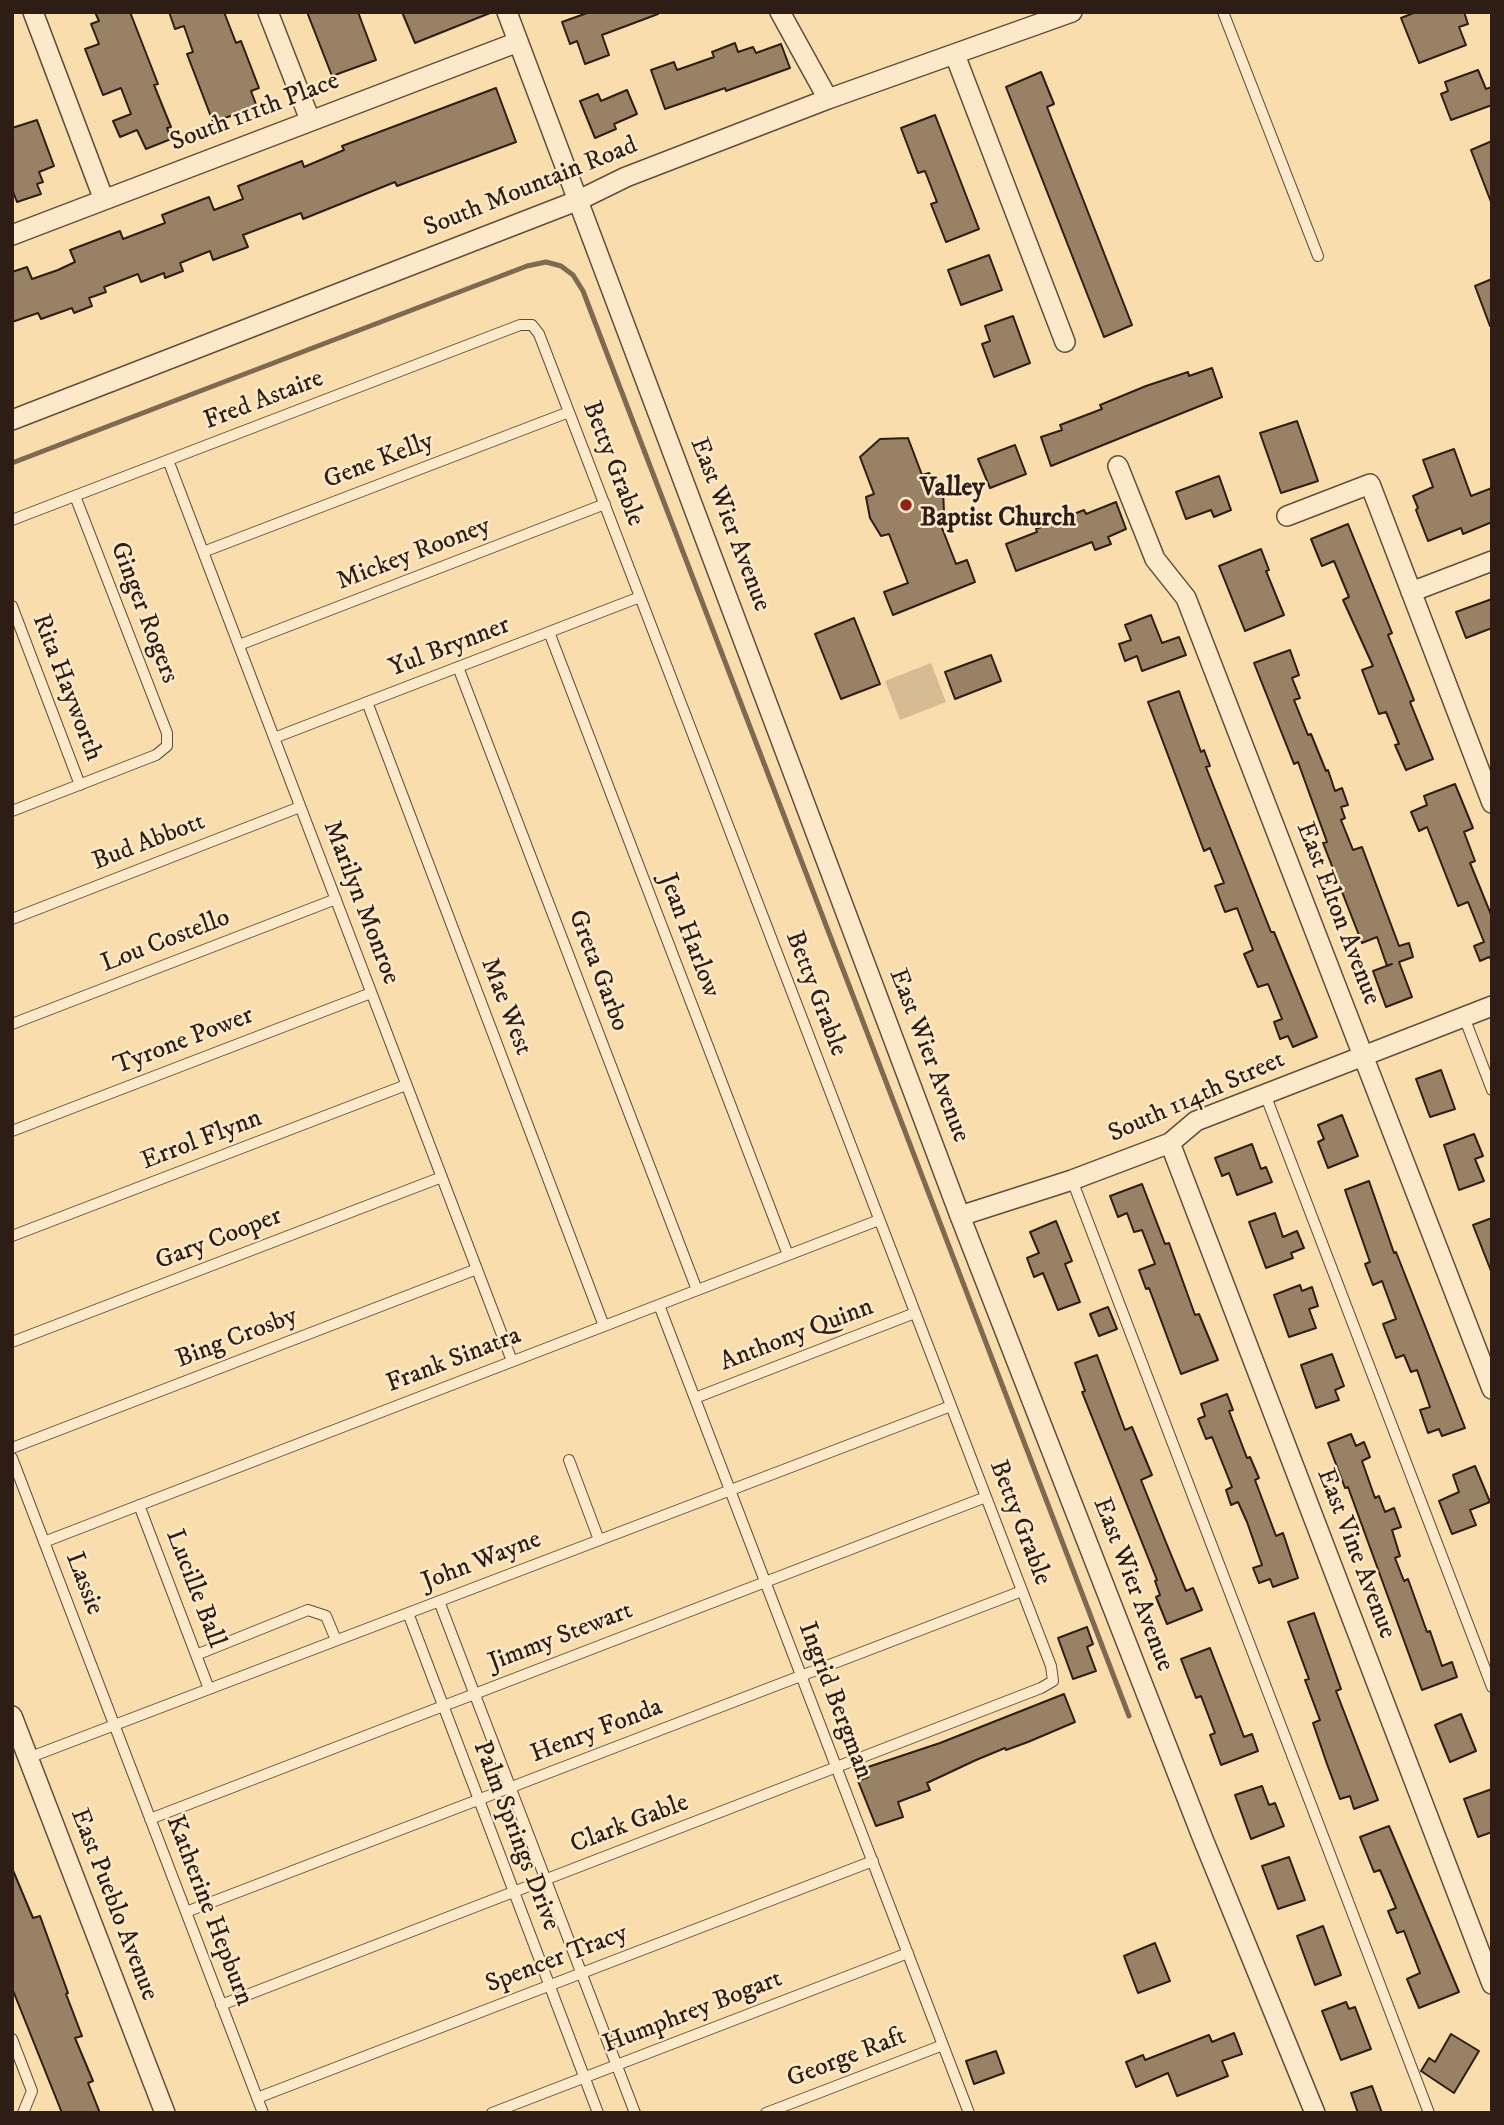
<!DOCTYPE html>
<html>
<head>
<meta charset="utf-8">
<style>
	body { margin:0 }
	#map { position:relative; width:1504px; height:2125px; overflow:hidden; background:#faddad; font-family:"IM FELL DW Pica",serif }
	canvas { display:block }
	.frame { position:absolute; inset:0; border:14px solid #2e1d15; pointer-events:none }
</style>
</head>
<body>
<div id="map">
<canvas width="1504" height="2125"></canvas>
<div class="frame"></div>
</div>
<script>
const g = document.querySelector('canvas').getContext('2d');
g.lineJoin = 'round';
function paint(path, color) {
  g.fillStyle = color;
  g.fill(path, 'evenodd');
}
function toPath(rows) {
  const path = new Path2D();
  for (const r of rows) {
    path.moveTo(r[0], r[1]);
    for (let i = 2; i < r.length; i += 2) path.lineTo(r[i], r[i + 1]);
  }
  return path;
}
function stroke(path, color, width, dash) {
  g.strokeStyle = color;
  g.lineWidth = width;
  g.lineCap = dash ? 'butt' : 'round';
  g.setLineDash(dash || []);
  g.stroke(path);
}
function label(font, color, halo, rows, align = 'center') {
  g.font = font + ' "IM FELL DW Pica",serif';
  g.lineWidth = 5;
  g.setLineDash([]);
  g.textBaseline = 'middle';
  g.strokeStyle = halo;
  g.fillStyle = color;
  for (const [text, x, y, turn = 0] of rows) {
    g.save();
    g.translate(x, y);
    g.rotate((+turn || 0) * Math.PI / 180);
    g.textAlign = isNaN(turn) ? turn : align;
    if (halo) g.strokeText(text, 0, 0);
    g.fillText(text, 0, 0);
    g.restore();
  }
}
paint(toPath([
	[931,663,946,702,900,720,885,681]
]), '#d7bc93');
stroke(toPath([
	[12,463,527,266,546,262,561,266,573,275,583,291,1129,1716]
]), '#7f6951', 5);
const building = toPath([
	[95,12,130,12,158,84,154,85,171,127,167,128,171,139,146,149,137,130,120,137,113,121,131,114,121,88,103,95,85,49,99,44,91,24,99,21,95,12],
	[169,12,224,12,236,43,241,41,259,88,251,91,257,107,213,122,187,54,193,52,184,26,175,29,169,12],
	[307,12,358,12,376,60,332,76,307,12],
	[402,12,490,12,490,13,415,43,402,12],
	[590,12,657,12,658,14,602,35,609,55,585,64,577,41,570,44,562,22,590,12],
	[1416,12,1464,12,1468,24,1459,27,1466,45,1419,63,1401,18,1416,12],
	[735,43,738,52,753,47,756,53,781,44,790,68,726,91,725,88,665,109,651,70,674,62,677,70,714,57,712,52,735,43],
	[1478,70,1486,89,1492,87,1492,105,1451,120,1441,94,1448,91,1445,82,1478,70],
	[1041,72,1054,104,1047,107,1132,325,1104,337,1006,87,1041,72],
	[496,88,516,142,397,186,395,182,303,219,301,213,243,235,248,247,213,260,210,251,180,263,183,271,165,278,164,273,141,282,138,274,104,287,106,292,89,298,92,306,74,313,72,308,41,319,38,313,12,322,12,272,27,267,32,279,58,270,75,262,70,250,120,231,123,239,165,223,162,215,209,197,214,210,243,199,238,186,302,161,304,167,344,150,342,146,496,88],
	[627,90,637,114,614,124,616,129,595,138,580,101,598,94,601,101,627,90],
	[935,115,979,229,946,242,931,204,937,202,925,171,918,173,901,128,935,115],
	[37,120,54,166,39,172,43,182,37,184,41,194,17,202,12,189,12,128,37,120],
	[1492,141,1492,201,1491,202,1471,150,1492,141],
	[989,255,1002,290,961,305,948,270,989,255],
	[1492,279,1492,326,1490,326,1475,286,1492,279],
	[1013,316,1030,363,994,377,982,344,990,341,985,326,1013,316],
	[1212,368,1222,397,1051,466,1041,437,1062,430,1060,425,1102,409,1100,405,1146,386,1188,372,1189,376,1212,368],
	[1297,421,1318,481,1281,493,1260,433,1297,421],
	[908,438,922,475,929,473,943,490,944,512,937,515,956,564,967,560,975,582,893,615,884,592,908,583,889,534,881,536,870,518,866,497,874,494,860,457,880,439,908,438],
	[1015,445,1026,474,990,488,978,459,1015,445],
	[1454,449,1471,496,1492,488,1492,522,1463,534,1461,528,1428,541,1416,510,1418,508,1413,496,1433,487,1423,460,1454,449],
	[1219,476,1231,510,1214,517,1211,510,1186,519,1176,492,1219,476],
	[1116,502,1126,529,1108,537,1111,544,1095,550,1092,542,1016,571,1006,544,1037,532,1036,529,1084,510,1086,514,1116,502],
	[1348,524,1392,633,1388,635,1414,700,1410,702,1433,759,1406,770,1395,745,1399,744,1386,712,1379,714,1362,670,1373,666,1343,600,1349,597,1334,561,1322,566,1311,539,1348,524],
	[1261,549,1269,570,1266,571,1284,615,1245,631,1219,566,1261,549],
	[1492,599,1492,628,1466,638,1456,612,1492,599],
	[1151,615,1162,643,1179,637,1186,655,1142,671,1137,656,1125,661,1119,644,1131,640,1125,625,1151,615],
	[854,618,880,684,841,699,815,634,854,618],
	[1290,650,1299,675,1292,678,1300,698,1294,700,1308,735,1311,734,1326,771,1328,770,1335,791,1342,788,1348,805,1341,807,1345,818,1341,820,1353,850,1362,847,1399,946,1409,943,1413,957,1399,962,1412,997,1386,1007,1373,971,1392,964,1387,966,1377,937,1362,943,1323,843,1327,842,1298,762,1294,764,1254,663,1290,650],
	[991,655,1001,681,955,699,945,672,991,655],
	[1179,691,1201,752,1204,750,1210,766,1206,767,1271,932,1274,932,1317,1037,1293,1047,1288,1036,1280,1039,1274,1022,1282,1019,1268,984,1258,987,1244,954,1253,950,1237,908,1225,912,1215,886,1224,883,1210,848,1204,851,1148,702,1179,691],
	[1455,784,1473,828,1464,832,1475,861,1470,863,1492,917,1492,960,1489,957,1480,961,1474,946,1484,942,1468,902,1458,906,1427,827,1419,831,1411,812,1427,805,1424,796,1455,784],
	[1441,1070,1455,1109,1430,1117,1416,1079,1441,1070],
	[1342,1115,1358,1156,1328,1168,1318,1142,1324,1139,1318,1125,1342,1115],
	[1474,1134,1483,1156,1475,1159,1484,1181,1459,1190,1444,1145,1474,1134],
	[1252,1144,1261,1169,1266,1167,1272,1182,1237,1195,1229,1173,1222,1176,1215,1158,1252,1144],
	[1369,1181,1394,1253,1396,1252,1465,1428,1442,1436,1439,1429,1428,1433,1420,1410,1430,1407,1417,1370,1411,1372,1404,1355,1396,1358,1383,1324,1396,1319,1382,1281,1373,1285,1365,1264,1370,1262,1345,1190,1369,1181],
	[1142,1184,1165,1244,1169,1243,1195,1315,1199,1314,1218,1360,1181,1374,1149,1288,1146,1289,1139,1270,1155,1264,1142,1230,1134,1232,1127,1213,1118,1217,1110,1196,1142,1184],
	[1275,1213,1283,1237,1297,1231,1304,1248,1291,1253,1293,1258,1266,1268,1249,1222,1275,1213],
	[1492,1218,1492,1271,1491,1271,1473,1225,1492,1218],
	[1056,1221,1072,1261,1065,1264,1080,1302,1058,1310,1043,1273,1034,1277,1027,1258,1039,1253,1030,1232,1056,1221],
	[1300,1285,1302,1291,1312,1287,1318,1306,1309,1309,1316,1328,1289,1337,1274,1295,1300,1285],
	[1108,1307,1117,1329,1099,1336,1090,1314,1108,1307],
	[1332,1354,1344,1386,1335,1390,1339,1400,1316,1408,1301,1365,1332,1354],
	[1097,1355,1125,1430,1132,1427,1152,1475,1141,1480,1165,1540,1186,1591,1193,1588,1202,1610,1167,1624,1156,1597,1160,1595,1155,1581,1157,1580,1082,1392,1085,1391,1075,1363,1097,1355],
	[1227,1394,1233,1410,1229,1411,1247,1458,1250,1457,1259,1478,1255,1480,1276,1536,1283,1533,1298,1578,1273,1587,1270,1579,1259,1583,1253,1568,1262,1565,1247,1522,1238,1502,1231,1505,1226,1490,1232,1487,1212,1437,1206,1439,1198,1419,1205,1416,1201,1404,1227,1394],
	[1351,1434,1356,1446,1364,1442,1370,1457,1362,1461,1375,1498,1379,1496,1385,1512,1394,1508,1401,1527,1392,1530,1400,1556,1395,1558,1404,1581,1408,1579,1427,1632,1430,1631,1442,1666,1452,1662,1457,1677,1422,1690,1348,1487,1345,1488,1328,1443,1351,1434],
	[1475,1466,1490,1502,1470,1510,1476,1525,1452,1534,1439,1501,1459,1492,1453,1475,1475,1466],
	[1314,1613,1341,1689,1336,1691,1378,1800,1354,1809,1350,1796,1340,1799,1327,1764,1313,1723,1320,1720,1305,1680,1309,1679,1288,1622,1314,1613],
	[1087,1627,1093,1644,1087,1647,1096,1671,1073,1679,1058,1638,1087,1627],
	[1210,1648,1244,1737,1252,1734,1258,1751,1221,1765,1210,1735,1215,1733,1201,1696,1196,1698,1181,1659,1210,1648],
	[1064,1694,1075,1722,1028,1742,1006,1750,1005,1748,976,1760,927,1783,930,1790,898,1802,903,1817,876,1826,858,1781,868,1777,865,1768,940,1743,1064,1694],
	[1461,1714,1476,1751,1450,1762,1435,1725,1461,1714],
	[1262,1786,1269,1805,1275,1803,1284,1826,1251,1839,1235,1795,1262,1786],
	[1492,1789,1492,1832,1478,1837,1464,1799,1492,1789],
	[1389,1826,1459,1992,1419,2008,1407,1979,1420,1973,1404,1931,1397,1933,1388,1911,1396,1908,1380,1870,1374,1872,1360,1837,1389,1826],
	[1289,1857,1305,1900,1278,1909,1262,1866,1289,1857],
	[12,1868,33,1918,40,1916,68,1993,66,1994,82,2036,75,2038,93,2081,88,2083,100,2113,62,2113,12,1988,12,1868],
	[1323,1926,1341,1975,1315,1985,1297,1936,1323,1926],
	[1155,1943,1170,1981,1138,1993,1124,1956,1155,1943],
	[1346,2002,1349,2009,1355,2007,1371,2049,1341,2060,1322,2011,1346,2002],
	[1234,2033,1242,2054,1222,2061,1228,2076,1177,2096,1168,2073,1136,2087,1126,2062,1143,2055,1145,2060,1209,2035,1212,2042,1234,2033],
	[1451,2034,1479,2051,1454,2093,1421,2071,1429,2058,1435,2062,1451,2034],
	[996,2051,1004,2073,974,2084,966,2061,996,2051],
	[1372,2086,1382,2113,1358,2113,1351,2093,1372,2086]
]);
paint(building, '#988164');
stroke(building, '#2e1d15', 2);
const service = toPath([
	[1223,12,1318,256],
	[168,460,512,1361],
	[12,520,520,325,532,325,539,334,1051,1666,1053,1681,1041,1688,221,2005],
	[203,552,569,412],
	[12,606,80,785],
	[549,632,788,1255],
	[239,645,605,504],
	[458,667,697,1290],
	[367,702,604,1326],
	[274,738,640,597],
	[12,811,156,755,167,746,167,733,75,496],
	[12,919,300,807],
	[1464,1017,1492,1090],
	[12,1024,336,899],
	[1265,1094,1492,1687],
	[12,1131,371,993],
	[1072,1180,1429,2113],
	[12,1236,406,1085],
	[659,1305,969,2113],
	[12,1342,442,1177],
	[695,1398,915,1313],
	[12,1448,477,1269],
	[12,1458,263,2113],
	[569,1460,599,1540],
	[139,1505,209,1689],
	[44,1542,879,1220],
	[439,1601,635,2113],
	[408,1613,598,2113],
	[196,1655,308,1610,326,1616,336,1640],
	[28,1758,951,1406],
	[150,1819,986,1497],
	[186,1912,1022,1591],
	[12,2039,32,2091,23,2113],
	[257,2098,873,1861],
	[492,2113,908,1953],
	[766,2113,943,2045]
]);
const minor = toPath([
	[33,12,104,200],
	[268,12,310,120],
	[507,12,960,1216,1203,1839,1315,2113],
	[780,12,828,99],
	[955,55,1065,342],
	[12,235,518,42],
	[12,420,579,200,626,177,828,99,1072,12],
	[1118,466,1155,559,1186,598,1492,1389],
	[1287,516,1370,484,1492,803],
	[1411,592,1492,561],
	[1170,1143,1492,1984],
	[960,1216,1072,1180,1170,1143,1196,1121,1492,1006],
	[12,1716,165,2113]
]);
stroke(service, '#614d3b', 12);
stroke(minor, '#614d3b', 22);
stroke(service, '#fce9ca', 10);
stroke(minor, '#fce9ca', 19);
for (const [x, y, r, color] of [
	[906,505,7,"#8f2418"]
]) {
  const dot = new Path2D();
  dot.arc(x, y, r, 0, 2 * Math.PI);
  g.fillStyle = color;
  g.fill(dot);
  stroke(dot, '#fce9ca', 2.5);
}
label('26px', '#2e1d15', '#fce9ca', [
	["South 111th Place",255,113,-21],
	["South Mountain Road",531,188,-22],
	["Fred Astaire",264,401,-21],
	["Gene Kelly",379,462,-21],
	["Betty Grable",612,464,69],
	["East Wier Avenue",729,525,69],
	["Mickey Rooney",414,555,-21],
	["Ginger Rogers",143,613,69],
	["Yul Brynner",450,648,-21],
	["Rita Hayworth",66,688,69],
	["Bud Abbott",149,843,-21],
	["Marilyn Monroe",360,903,69],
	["East Elton Avenue",1337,914,69],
	["Jean Harlow",688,936,69],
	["Lou Costello",166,942,-21],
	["Greta Garbo",597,971,69],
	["Betty Grable",815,994,69],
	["Mae West",505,1007,69],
	["Tyrone Power",184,1042,-21],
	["East Wier Avenue",928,1056,69],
	["South 114th Street",1197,1098,-24],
	["Errol Flynn",202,1141,-21],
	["Gary Cooper",219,1240,-21],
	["Anthony Quinn",797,1336,-21],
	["Bing Crosby",237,1339,-21],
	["Frank Sinatra",454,1361,-21],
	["Betty Grable",1019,1523,69],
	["East Vine Avenue",1355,1554,69],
	["John Wayne",482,1562,-21],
	["Lassie",83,1584,69],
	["East Wier Avenue",1132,1585,69],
	["Lucille Ball",194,1589,69],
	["Jimmy Stewart",561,1638,-21],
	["Ingrid Bergman",834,1701,69],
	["Henry Fonda",597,1732,-21],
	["Clark Gable",630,1825,-21],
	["Palm Springs Drive",515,1836,69],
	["East Pueblo Avenue",113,1905,69],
	["Katherine Hepburn",208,1911,69],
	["Spencer Tracy",557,1960,-21],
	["Humphrey Bogart",693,2013,-21],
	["George Raft",847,2059,-21]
]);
label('bold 26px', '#2e1d15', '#fce9ca', [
	["Valley",920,490],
	["Baptist Church",920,520]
], 'left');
</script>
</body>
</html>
